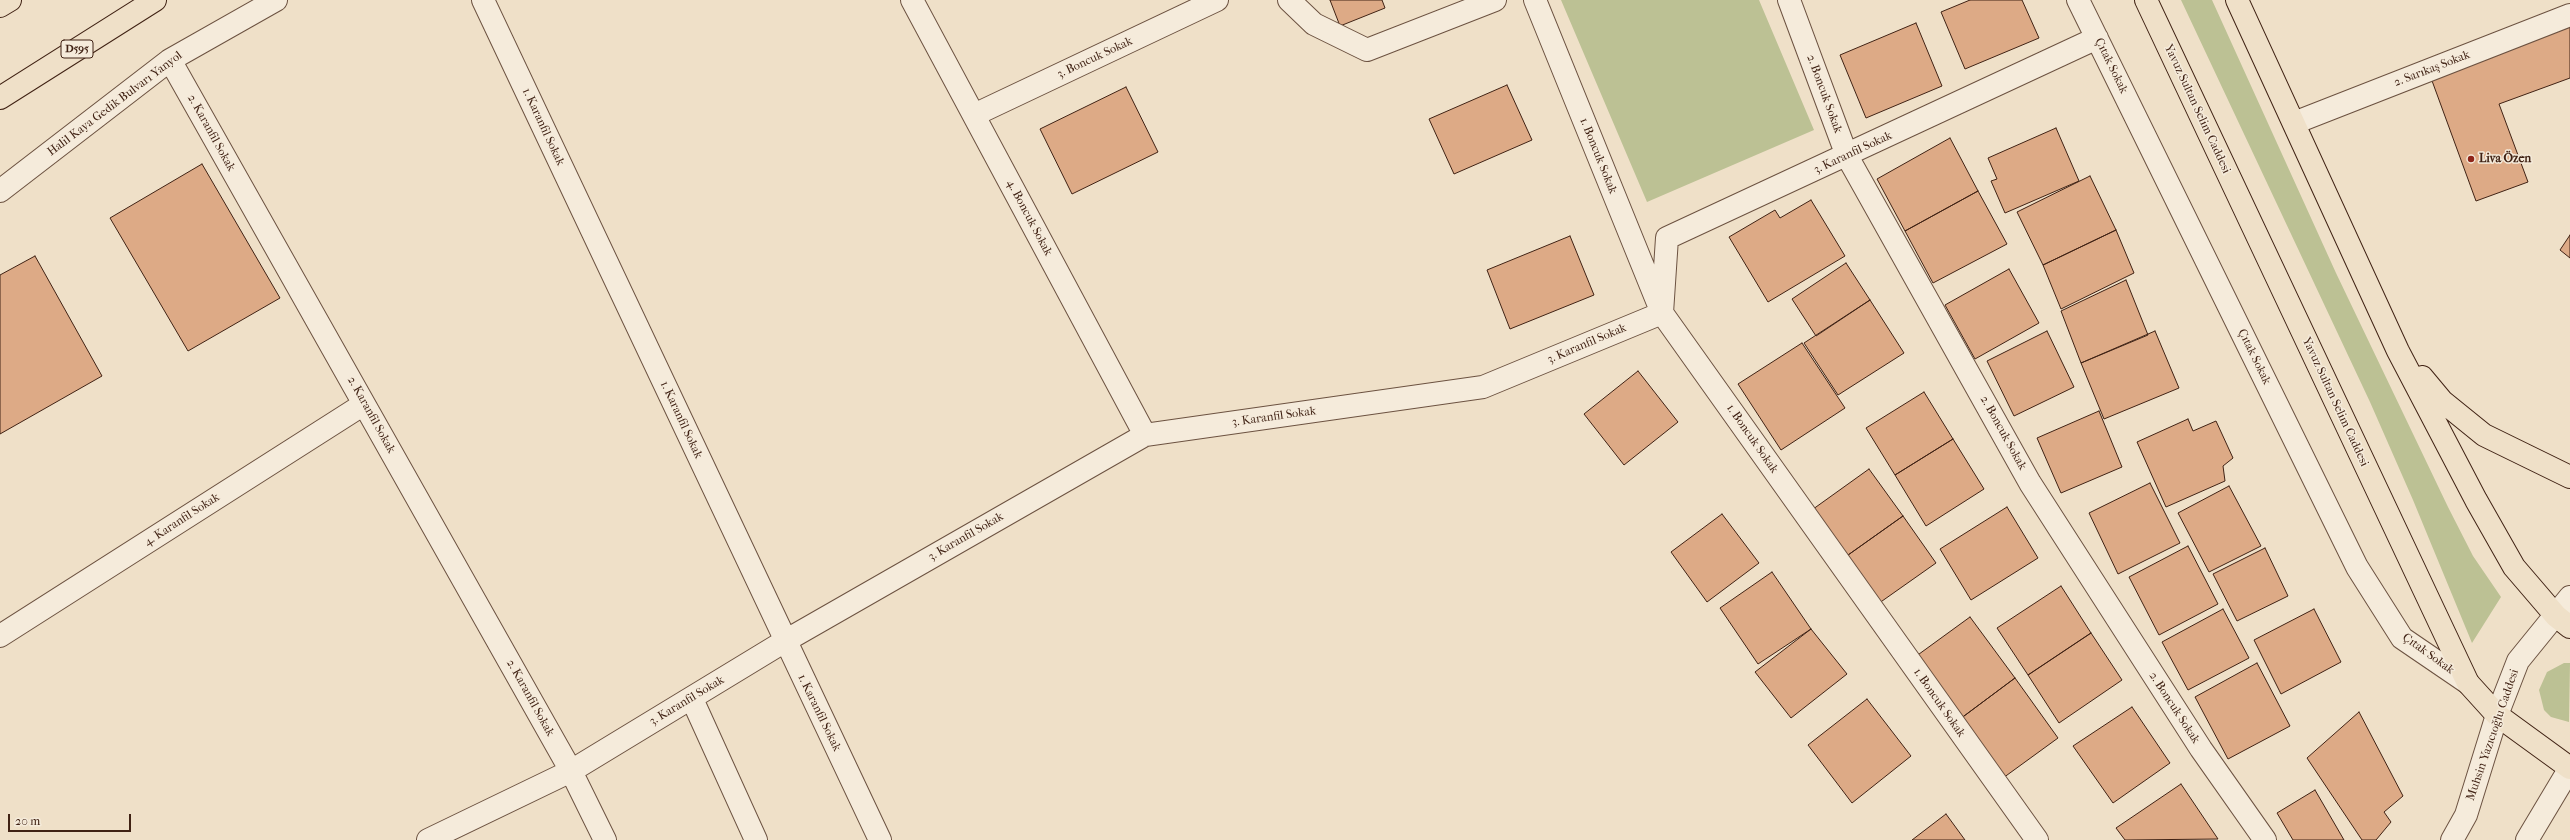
<!DOCTYPE html>
<html>
<head>
<meta charset="utf-8">
<style>
	body { margin:0 }
	#map { position:relative; width:2570px; height:840px; overflow:hidden; background:#efe0c8; font-family:"IM FELL French Canon",serif }
	canvas { display:block }
	.scale { position:absolute; left:8px; top:814px; width:123px; height:18px; box-sizing:border-box; border:2px solid #402214; border-top:0; padding-left:5px; font-size:12px; line-height:14px; white-space:nowrap; color:#402214; -webkit-text-stroke:3px #f5ebdb; paint-order:stroke }
</style>
</head>
<body>
<div id="map">
<canvas width="2570" height="840"></canvas>
<div class="scale">20 m</div>
</div>
<script>
const g = document.querySelector('canvas').getContext('2d');
g.lineJoin = 'round';
function paint(path, color) {
  g.fillStyle = color;
  g.fill(path, 'evenodd');
}
function toPath(rows) {
  const path = new Path2D();
  for (const r of rows) {
    path.moveTo(r[0], r[1]);
    for (let i = 2; i < r.length; i += 2) path.lineTo(r[i], r[i + 1]);
  }
  return path;
}
function stroke(path, color, width, dash) {
  g.strokeStyle = color;
  g.lineWidth = width;
  g.lineCap = dash ? 'butt' : 'round';
  g.setLineDash(dash || []);
  g.stroke(path);
}
function label(font, color, halo, rows, align = 'center') {
  g.font = font + ' "IM FELL French Canon",serif';
  g.lineWidth = 3;
  g.setLineDash([]);
  g.textBaseline = 'middle';
  g.strokeStyle = halo;
  g.fillStyle = color;
  for (const [text, x, y, turn = 0] of rows) {
    g.save();
    g.translate(x, y);
    g.rotate((+turn || 0) * Math.PI / 180);
    g.textAlign = isNaN(turn) ? turn : align;
    if (halo) g.strokeText(text, 0, 0);
    g.fillText(text, 0, 0);
    g.restore();
  }
}
paint(toPath([
	[1561,0,1759,0,1814,130,1647,202],
	[2181,0,2212,0,2336,273,2448,507,2473,556,2501,597,2472,643,2413,500,2370,402],
	[2564,663,2570,663,2569,722,2551,717,2544,710,2539,690,2547,672]
]), '#bcc194');
const building = toPath([
	[1330,0,1382,0,1385,8,1340,26,1330,0],
	[1970,0,2022,0,2039,38,1965,69,1941,12,1970,0],
	[1916,23,1942,86,1866,118,1840,55,1916,23],
	[2570,27,2570,78,2499,104,2528,182,2476,201,2431,78,2570,27],
	[1507,85,1532,140,1454,174,1429,119,1507,85],
	[1126,87,1158,152,1072,194,1040,129,1126,87],
	[2056,128,2079,181,2005,213,1991,181,1997,179,1988,158,2056,128],
	[1950,138,1978,191,1905,231,1877,179,1950,138],
	[202,164,280,298,188,351,110,218,202,164],
	[2090,176,2116,230,2043,265,2017,212,2090,176],
	[1978,191,2007,244,1933,283,1905,231,1978,191],
	[1811,200,1845,256,1768,302,1729,237,1775,210,1780,218,1811,200],
	[2116,230,2134,273,2061,309,2043,265,2116,230],
	[2570,235,2570,258,2560,250,2570,235],
	[1570,236,1594,295,1510,329,1487,270,1570,236],
	[35,256,102,376,0,434,0,275,35,256],
	[1846,263,1870,300,1816,336,1792,299,1846,263],
	[2009,269,2039,323,1975,359,1945,305,2009,269],
	[2126,280,2148,335,2081,363,2061,311,2126,280],
	[1870,300,1904,353,1838,395,1804,343,1870,300],
	[2047,331,2074,387,2014,416,1987,361,2047,331],
	[2155,331,2179,388,2104,419,2081,363,2155,331],
	[1802,343,1845,408,1781,450,1738,384,1802,343],
	[1638,371,1678,422,1624,465,1584,414,1638,371],
	[1924,392,1953,439,1895,475,1866,428,1924,392],
	[2099,411,2122,467,2061,493,2037,438,2099,411],
	[2188,419,2193,431,2216,421,2233,458,2223,466,2225,481,2166,507,2137,442,2188,419],
	[1953,439,1984,489,1926,526,1895,475,1953,439],
	[1869,469,1903,516,1841,560,1809,512,1869,469],
	[2150,483,2180,543,2118,574,2089,513,2150,483],
	[2229,486,2261,546,2209,572,2178,513,2229,486],
	[2007,507,2038,558,1971,600,1940,549,2007,507],
	[1722,514,1759,563,1707,602,1671,552,1722,514],
	[1903,516,1936,563,1875,606,1841,560,1903,516],
	[2188,546,2218,604,2159,635,2129,577,2188,546],
	[2265,548,2288,596,2237,621,2213,574,2265,548],
	[1772,572,1811,629,1758,664,1720,608,1772,572],
	[2061,586,2091,633,2028,675,1997,628,2061,586],
	[2223,609,2249,658,2188,690,2162,642,2223,609],
	[2314,609,2341,662,2281,694,2254,640,2314,609],
	[1970,617,2015,678,1960,719,1915,657,1970,617],
	[1811,629,1847,674,1791,718,1755,672,1811,629],
	[2091,633,2122,680,2059,723,2028,675,2091,633],
	[2257,663,2290,726,2228,759,2195,697,2257,663],
	[2015,678,2058,738,2003,778,1960,719,2015,678],
	[1867,699,1911,756,1852,803,1808,745,1867,699],
	[2132,707,2170,763,2113,803,2073,746,2132,707],
	[2359,712,2403,796,2384,812,2391,822,2376,840,2362,840,2307,758,2359,712],
	[2181,784,2218,839,2125,840,2116,828,2181,784],
	[2315,790,2344,840,2293,840,2277,813,2315,790],
	[1946,814,1965,840,1912,840,1946,814]
]);
paint(building, '#ddaa86');
stroke(building, '#402214', 1);
const minor = toPath([
	[483,0,880,840],
	[912,0,1145,435],
	[1289,0,1314,24,1367,50,1495,0],
	[1535,0,1662,313,2037,840],
	[1789,0,1847,156,2030,483,2201,749,2265,840],
	[2078,0,2357,567,2402,638,2468,683],
	[170,60,571,771,605,840],
	[974,115,1217,0],
	[2294,123,2570,15],
	[0,191,170,60,276,0],
	[0,636,364,404],
	[692,699,756,840],
	[428,840,571,771,785,641,1145,435,1483,387,1662,313,1667,238,2097,38]
]);
const tertiary = toPath([
	[2452,840,2466,815,2497,715,2518,661,2570,597],
	[2527,840,2570,768]
]);
const primary = toPath([
	[2146,0,2468,683,2497,715,2570,768],
	[2237,0,2398,351,2476,500,2514,567,2556,616,2570,627],
	[2422,377,2442,401,2484,435,2570,477]
]);
const trunk = toPath([
	[0,6,10,0],
	[0,98,155,0]
]);
stroke(minor, '#6c5241', 24);
stroke(tertiary, '#6c5241', 24);
stroke(primary, '#402214', 24);
stroke(trunk, '#402214', 24);
stroke(minor, '#f5ebdb', 22);
stroke(tertiary, '#f5ebdb', 22);
stroke(primary, '#efe0c8', 22);
stroke(trunk, '#efe0c8', 22);
for (const [x, y, r, color] of [
	[2471,159,4,"#8f2418"]
]) {
  const dot = new Path2D();
  dot.arc(x, y, r, 0, 2 * Math.PI);
  g.fillStyle = color;
  g.fill(dot);
  stroke(dot, '#f5ebdb', 1.5);
}
for (const [x, y, w] of [
	[77,49,32]
]) {
  const box = new Path2D();
  box.roundRect(x - w / 2, y - 9, w, 18, 3);
  g.fillStyle = '#f5ebdb';
  g.fill(box);
  stroke(box, '#402214', 1);
}
label('bold 11px', '#402214', null, [
	["D595",77,49]
]);
label('12px', '#402214', '#f5ebdb', [
	["3. Boncuk Sokak",1095,58,-25],
	["Çıtak Sokak",2111,66,64],
	["2. Sarıkaş Sokak",2432,69,-21],
	["2. Boncuk Sokak",1824,94,70],
	["Halil Kaya Gedik Bulvarı Yanyol",115,104,-37],
	["Yavuz Sultan Selim Caddesi",2197,109,65],
	["1. Karanfil Sokak",543,127,65],
	["2. Karanfil Sokak",211,133,61],
	["3. Karanfil Sokak",1853,153,-25],
	["1. Boncuk Sokak",1598,156,68],
	["4. Boncuk Sokak",1029,218,62],
	["3. Karanfil Sokak",1587,344,-23],
	["Çıtak Sokak",2254,357,64],
	["Yavuz Sultan Selim Caddesi",2335,402,65],
	["2. Karanfil Sokak",371,415,61],
	["3. Karanfil Sokak",1274,417,-8],
	["1. Karanfil Sokak",681,420,65],
	["2. Boncuk Sokak",2003,433,61],
	["1. Boncuk Sokak",1752,439,55],
	["4. Karanfil Sokak",182,520,-33],
	["3. Karanfil Sokak",966,537,-30],
	["Çıtak Sokak",2428,654,36],
	["2. Karanfil Sokak",530,698,61],
	["3. Karanfil Sokak",687,701,-31],
	["1. Boncuk Sokak",1939,703,55],
	["2. Boncuk Sokak",2174,708,57],
	["1. Karanfil Sokak",819,713,64],
	["Muhsin Yazıcıoğlu Caddesi",2493,735,-71]
]);
label('bold 12px', '#402214', '#f5ebdb', [
	["Liva Özen",2479,159]
], 'left');
</script>
</body>
</html>
